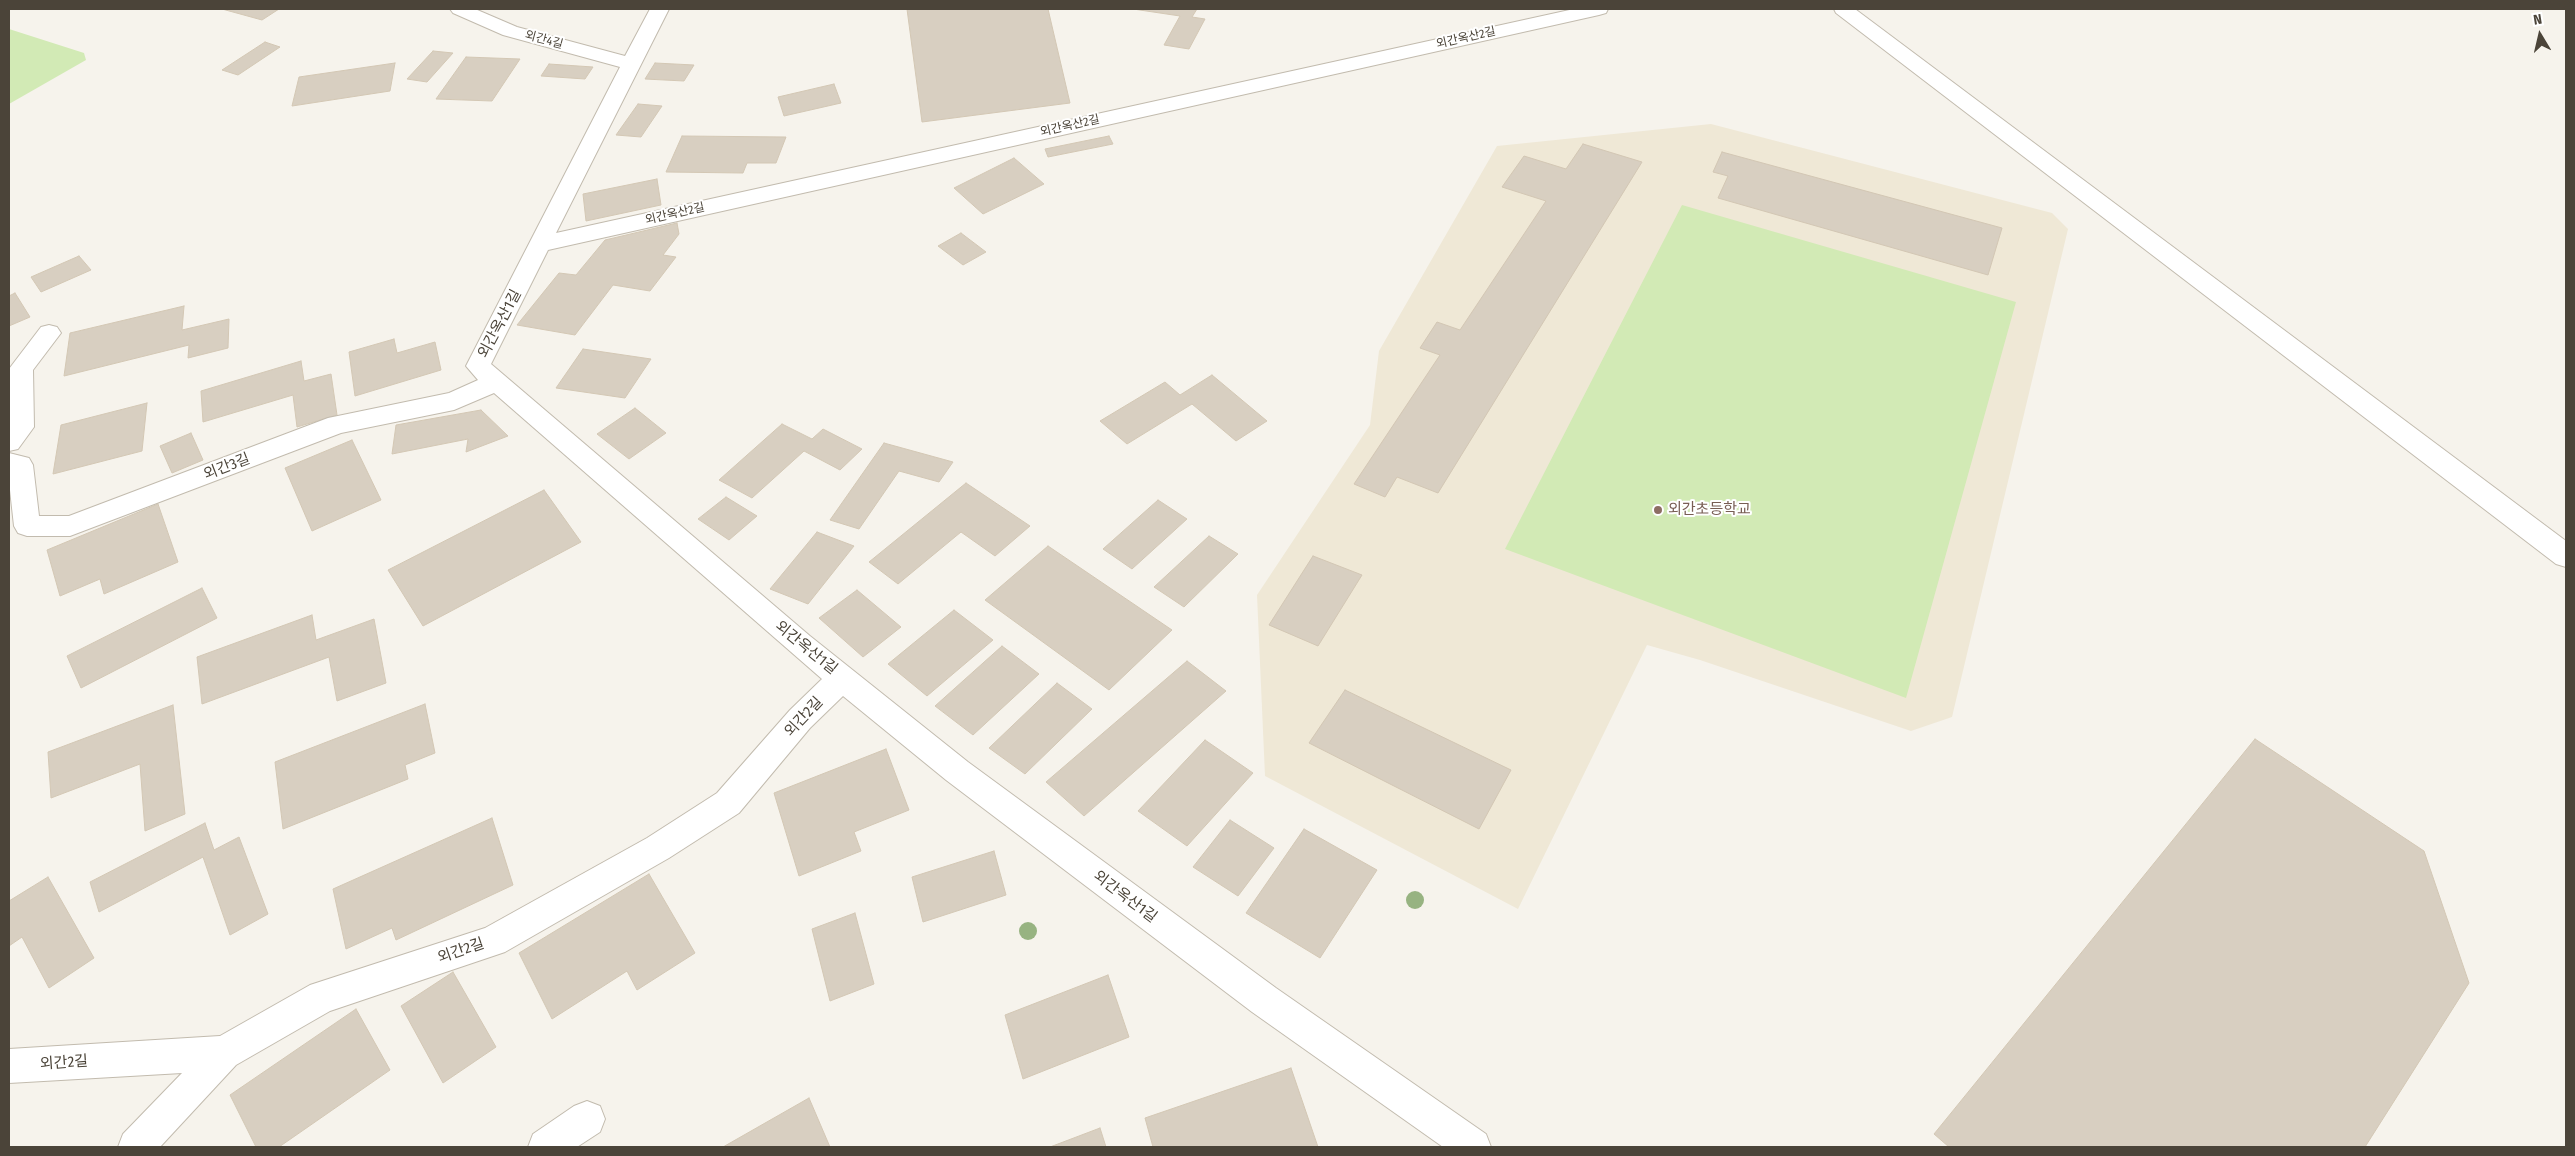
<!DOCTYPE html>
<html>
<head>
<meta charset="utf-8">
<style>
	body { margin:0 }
	#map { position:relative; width:2575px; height:1156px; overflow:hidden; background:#f6f3ec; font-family:"Fira Sans Condensed",sans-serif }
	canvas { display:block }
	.frame { position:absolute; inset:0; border:10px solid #4b4439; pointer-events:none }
	.north { position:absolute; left:2515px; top:10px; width:50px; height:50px; -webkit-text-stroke:4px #fff; paint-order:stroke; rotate:351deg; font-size:14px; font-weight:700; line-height:20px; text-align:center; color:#4b4439 }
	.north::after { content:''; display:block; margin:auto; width:18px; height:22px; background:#4b4439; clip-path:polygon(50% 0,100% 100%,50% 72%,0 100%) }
</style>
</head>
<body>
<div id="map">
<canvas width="2575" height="1156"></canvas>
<div class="frame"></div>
<div class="north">N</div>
</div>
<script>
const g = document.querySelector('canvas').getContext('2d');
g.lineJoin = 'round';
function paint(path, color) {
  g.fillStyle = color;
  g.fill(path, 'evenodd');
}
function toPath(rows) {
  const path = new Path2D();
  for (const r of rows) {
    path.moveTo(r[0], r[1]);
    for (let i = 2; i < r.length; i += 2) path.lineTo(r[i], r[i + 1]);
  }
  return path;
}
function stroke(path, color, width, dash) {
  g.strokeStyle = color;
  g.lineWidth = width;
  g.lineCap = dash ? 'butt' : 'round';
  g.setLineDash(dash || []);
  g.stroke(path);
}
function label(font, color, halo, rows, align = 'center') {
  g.font = font + ' "Fira Sans Condensed","Noto Sans KR",sans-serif';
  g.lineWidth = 4;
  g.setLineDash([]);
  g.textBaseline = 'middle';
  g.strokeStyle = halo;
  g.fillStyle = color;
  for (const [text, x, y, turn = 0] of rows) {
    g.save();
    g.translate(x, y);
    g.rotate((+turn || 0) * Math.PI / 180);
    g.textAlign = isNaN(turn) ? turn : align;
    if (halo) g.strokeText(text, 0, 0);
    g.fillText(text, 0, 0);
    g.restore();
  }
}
paint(toPath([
	[1711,124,2052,213,2068,229,1952,717,1911,731,1700,660,1647,645,1518,909,1265,776,1257,595,1370,425,1379,351,1497,146]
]), '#efe8d6');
paint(toPath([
	[9,29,84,53,86,60,9,104],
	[1682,205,2016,302,1906,698,1505,549]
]), '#d2eab5');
const building = toPath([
	[222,9,279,9,262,20,222,9],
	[907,9,1048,9,1070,103,922,122,907,9],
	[1133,9,1197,9,1192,17,1205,19,1189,49,1164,45,1180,16,1133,9],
	[265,42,280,47,238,75,222,70,265,42],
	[433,51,453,53,427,82,407,79,433,51],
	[466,57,520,59,492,101,436,99,466,57],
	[395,63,390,91,292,106,299,77,395,63],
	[655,63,694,65,684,81,645,79,655,63],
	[549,64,593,67,585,79,541,76,549,64],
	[834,84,841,103,784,116,778,97,834,84],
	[638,104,662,106,641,137,616,135,638,104],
	[682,136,786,137,776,163,747,163,743,173,666,172,682,136],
	[1109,136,1113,144,1048,157,1045,149,1109,136],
	[1583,144,1642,162,1438,493,1397,477,1385,497,1354,484,1440,355,1420,348,1437,322,1460,330,1546,201,1502,187,1524,156,1566,169,1583,144],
	[1722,152,2002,228,1988,275,1718,198,1728,176,1713,172,1722,152],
	[1014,158,1044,184,983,214,954,188,1014,158],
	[657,179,661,205,586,221,583,194,657,179],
	[677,223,679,234,663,255,676,257,650,291,613,285,575,335,517,325,559,273,576,275,605,240,677,223],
	[961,233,986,252,963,265,938,246,961,233],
	[79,256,91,270,41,292,31,277,79,256],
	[15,293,30,317,9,326,9,296,15,293],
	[184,306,182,330,229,319,228,348,188,358,189,345,64,376,70,333,184,306],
	[394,339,397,353,435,342,441,370,355,396,349,352,394,339],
	[583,349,651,359,625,398,556,388,583,349],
	[301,361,304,381,331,374,337,415,297,427,293,395,203,422,201,391,301,361],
	[1212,375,1267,421,1236,441,1192,404,1127,444,1100,421,1165,382,1180,395,1212,375],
	[147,403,142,451,53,474,61,425,147,403],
	[635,408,666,433,629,459,597,434,635,408],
	[481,410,508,436,466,452,468,439,392,454,396,425,481,410],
	[782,424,812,439,823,429,862,449,840,470,804,451,752,498,719,480,782,424],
	[191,433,203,460,172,473,160,446,191,433],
	[352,440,381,500,312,531,285,468,352,440],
	[884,443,953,462,939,482,899,471,859,529,830,520,884,443],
	[966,483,1030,526,995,556,961,532,898,584,869,562,966,483],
	[544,490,581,542,423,626,388,570,544,490],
	[726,497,757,516,729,540,698,519,726,497],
	[1158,500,1187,519,1132,569,1103,549,1158,500],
	[158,504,178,562,104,594,100,579,60,596,47,550,158,504],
	[817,532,854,546,808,604,770,589,817,532],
	[1209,536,1238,554,1184,607,1154,587,1209,536],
	[1048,546,1172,630,1109,690,985,600,1048,546],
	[1313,556,1362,575,1318,646,1269,625,1313,556],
	[202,588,217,618,81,688,67,656,202,588],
	[857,590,901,627,863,657,819,618,857,590],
	[954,610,993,640,927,696,888,664,954,610],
	[312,615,316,640,374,619,386,683,337,701,329,657,202,704,197,657,312,615],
	[1002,646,1039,674,973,735,935,706,1002,646],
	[1187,661,1226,691,1084,816,1046,782,1187,661],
	[1057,683,1092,709,1025,774,989,748,1057,683],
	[1345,690,1511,770,1479,829,1309,743,1345,690],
	[425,704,435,753,405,765,408,779,283,829,275,762,425,704],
	[173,705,185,814,145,831,140,764,51,798,48,752,173,705],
	[2255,739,2424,851,2469,983,2365,1147,1949,1147,1934,1134,2255,739],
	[1205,740,1253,773,1187,846,1138,811,1205,740],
	[886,749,909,810,854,832,861,851,799,876,774,793,886,749],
	[492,818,513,885,396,940,392,928,346,949,333,889,492,818],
	[1230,820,1274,848,1238,896,1193,867,1230,820],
	[205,823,214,850,239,837,268,914,230,935,203,857,99,912,90,882,205,823],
	[1304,829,1377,870,1320,958,1246,913,1304,829],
	[994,851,1006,895,923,922,912,877,994,851],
	[649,874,695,953,637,990,627,971,552,1019,519,953,649,874],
	[48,877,94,958,49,988,22,937,9,946,9,901,48,877],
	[855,913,874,984,830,1001,812,929,855,913],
	[453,972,496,1047,443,1083,401,1006,453,972],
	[1108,975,1129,1037,1023,1079,1005,1015,1108,975],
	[356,1009,390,1070,279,1147,256,1147,230,1095,356,1009],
	[1291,1068,1318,1147,1153,1147,1145,1118,1291,1068],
	[809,1098,830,1147,723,1147,809,1098],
	[1100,1128,1106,1147,1050,1147,1100,1128]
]);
paint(building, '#d8cfc1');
stroke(building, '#d3c7b4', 1);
const minor = toPath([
	[450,9,475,9,517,27,625,56,650,9,669,9,556,233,1574,9,1608,9,1606,13,1599,15,548,250,491,364,810,636,968,762,1276,988,1486,1134,1491,1147,1443,1147,1252,1012,946,780,843,696,810,728,739,813,669,858,505,952,330,1011,236,1065,160,1147,118,1147,123,1134,182,1073,9,1083,9,1049,220,1036,310,985,485,928,647,838,717,793,790,710,822,679,494,393,454,410,341,433,70,536,27,536,18,533,14,526,9,481,9,453,29,458,33,465,39,516,69,516,328,418,449,393,478,380,466,366,620,67,503,35,453,13,450,9],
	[1834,9,1855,9,2566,541,2566,567,2556,564,1836,13,1834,9],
	[49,325,57,327,61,333,33,370,34,427,18,449,9,451,9,369,41,327,49,325],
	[587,1101,600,1106,605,1119,600,1132,577,1147,528,1147,533,1134,574,1106,587,1101]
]);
stroke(minor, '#c2bbae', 2);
paint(minor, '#fff');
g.fillStyle = '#97b381';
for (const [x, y] of [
	[1415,900],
	[1028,931]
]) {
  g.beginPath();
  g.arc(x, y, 9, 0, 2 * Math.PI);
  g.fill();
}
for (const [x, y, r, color] of [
	[1658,510,5,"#8d6e63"]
]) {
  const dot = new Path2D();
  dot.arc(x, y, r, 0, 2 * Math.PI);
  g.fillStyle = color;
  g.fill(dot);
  stroke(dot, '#fff', 2);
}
label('12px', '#4b4439', '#fff', [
	["외간옥산2길",1466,38,-13],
	["외간4길",544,40,15],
	["외간옥산2길",1070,126,-13],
	["외간옥산2길",675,214,-13]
]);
label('15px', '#4b4439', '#fff', [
	["외간옥산1길",500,324,-62],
	["외간3길",227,467,-21],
	["외간옥산1길",806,648,39],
	["외간2길",804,717,-47],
	["외간옥산1길",1125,897,37],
	["외간2길",461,951,-19],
	["외간2길",64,1063,-4]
]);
label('15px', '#785e54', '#fff', [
	["외간초등학교",1668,510]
], 'left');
</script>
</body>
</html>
